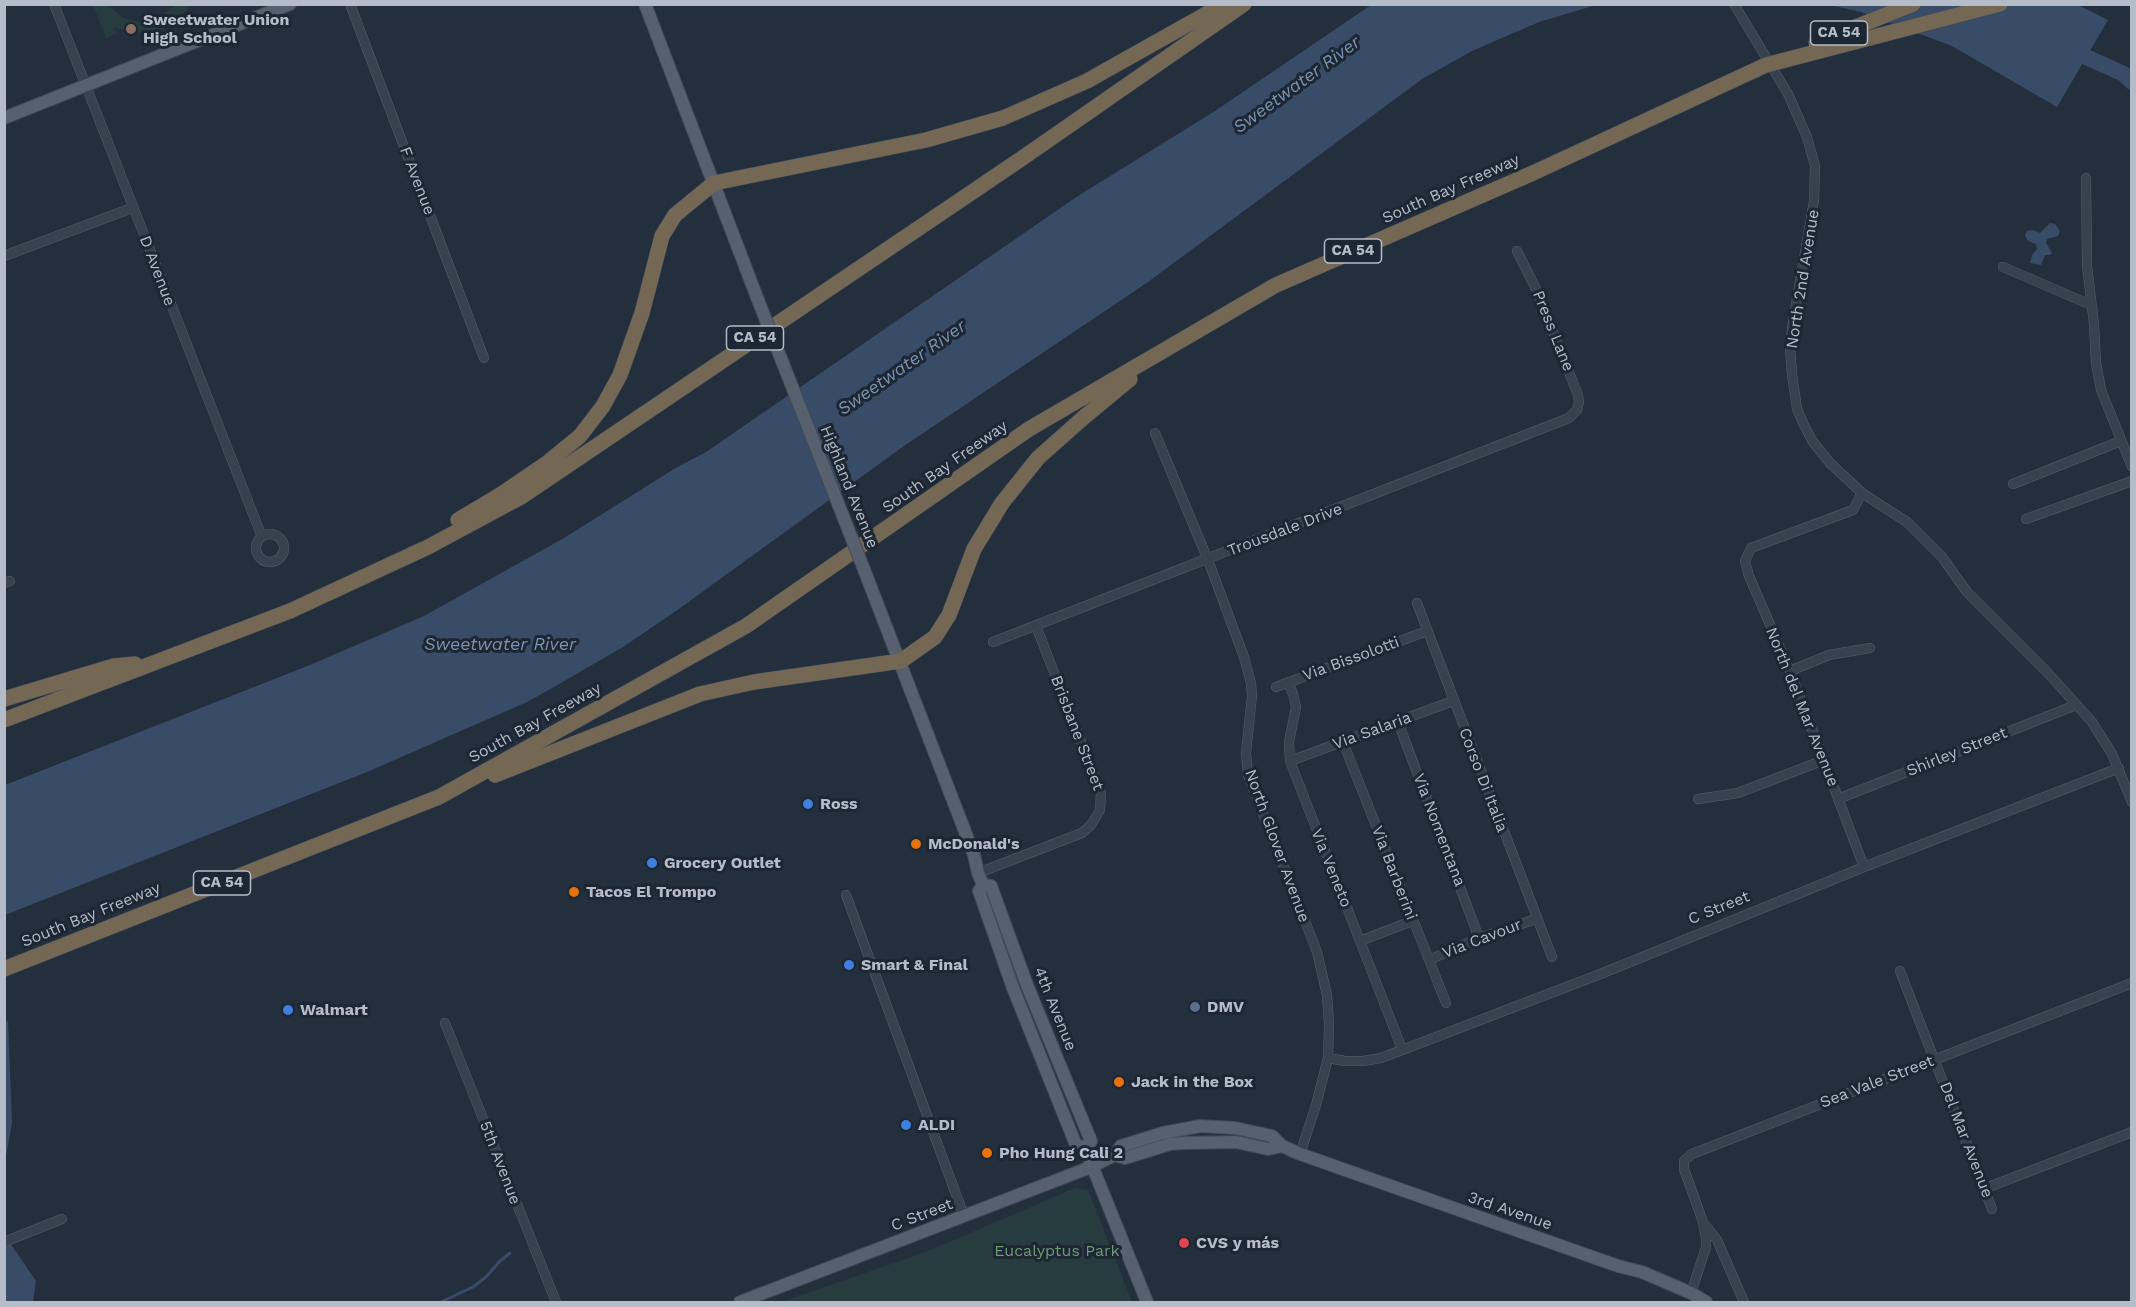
<!DOCTYPE html>
<html>
<head>
<meta charset="utf-8">
<style>
	body { margin:0 }
	#map { position:relative; width:2136px; height:1307px; overflow:hidden; background:#242f3e; font-family:"Work Sans",sans-serif }
	canvas { display:block }
	.frame { position:absolute; inset:0; border:6px solid #b4bcc9; pointer-events:none }
</style>
</head>
<body>
<div id="map">
<canvas width="2136" height="1307"></canvas>
<div class="frame"></div>
</div>
<script>
const g = document.querySelector('canvas').getContext('2d');
g.lineJoin = 'round';
function paint(path, color) {
  g.fillStyle = color;
  g.fill(path, 'evenodd');
}
function toPath(rows) {
  const path = new Path2D();
  for (const r of rows) {
    if (r.length === 3) {
      path.moveTo(r[0] + r[2], r[1]);
      path.arc(r[0], r[1], r[2], 0, 2 * Math.PI);
      continue;
    }
    path.moveTo(r[0], r[1]);
    for (let i = 2; i < r.length; i += 2) path.lineTo(r[i], r[i + 1]);
  }
  return path;
}
function stroke(path, color, width, dash) {
  g.strokeStyle = color;
  g.lineWidth = width;
  g.lineCap = dash ? 'butt' : 'round';
  g.setLineDash(dash || []);
  g.stroke(path);
}
function label(font, color, halo, rows, align = 'center') {
  g.font = font + ' "Work Sans",sans-serif';
  g.lineWidth = 6;
  g.setLineDash([]);
  g.textBaseline = 'middle';
  g.strokeStyle = halo;
  g.fillStyle = color;
  for (const [text, x, y, turn = 0] of rows) {
    g.save();
    g.translate(x, y);
    g.rotate((+turn || 0) * Math.PI / 180);
    g.textAlign = isNaN(turn) ? turn : align;
    if (halo) g.strokeText(text, 0, 0);
    g.fillText(text, 0, 0);
    g.restore();
  }
}
paint(toPath([
	[93,5,107,5,122,17,139,22,159,18,176,5,190,5,178,20,164,29,139,33,125,31,114,27,117,34,106,38],
	[1075,1188,1088,1190,1132,1302,782,1302,928,1251]
]), '#263c3f');
paint(toPath([
	[1371,5,1596,5,1539,22,1472,51,1422,79,1148,282,901,448,676,611,623,647,554,687,527,702,367,772,5,915,5,785,310,665,424,616,564,538,674,469,706,452,1078,196,1215,111],
	[1830,5,2078,5,2108,20,2057,107,1952,46,1861,12],
	[2050,223,2055,224,2060,231,2058,236,2047,239,2046,243,2052,253,2050,255,2045,255,2041,265,2030,263,2032,255,2037,249,2036,244,2028,241,2025,235,2027,231,2033,230,2040,233],
	[5,1021,8,1022,12,1123,5,1162],
	[4,1234,36,1281,33,1302,5,1302]
]), '#394c67');
stroke(toPath([
	[441,1302,473,1287,487,1276,499,1262,510,1253]
]), '#394c67', 3);
stroke(toPath([
	[2066,48,2124,74,2132,82]
]), '#394c67', 16);
const minor = toPath([
	[54,4,262,537],
	[350,4,484,358],
	[1734,4,1788,94,1807,137,1815,166,1814,201,1793,321,1790,348,1792,374,1797,409,1804,425,1813,442,1830,463,1862,493,1907,522,1942,557,1967,592,2048,673,2092,722,2112,754,2132,802],
	[2086,178,2087,266,2094,324,2096,363,2101,390,2132,467],
	[4,256,132,208],
	[2003,267,2091,305],
	[1155,433,1208,560,1244,657,1251,683,1252,696,1246,753,1248,775,1317,952,1327,995,1329,1024,1328,1058,1316,1105,1300,1154],
	[2013,484,2121,441],
	[1862,493,1853,510,1751,548,1745,561,1749,576,1790,671,1864,867],
	[2026,519,2132,481],
	[270,548,14],
	[4,583,10,581],
	[1417,603,1552,957],
	[993,642,1569,418,1577,410,1579,402,1578,395,1536,289,1517,251],
	[1790,671,1829,655,1870,648],
	[1288,682,1293,694,1296,707,1289,742,1290,761,1402,1049],
	[1276,687,1427,631],
	[1398,722,1479,938],
	[1343,742,1446,1003],
	[1290,761,1453,701],
	[1698,799,1738,793,1824,760],
	[1838,799,2076,705],
	[978,873,1082,833,1091,825,1100,810,1101,793,1036,626],
	[846,895,964,1216],
	[1360,941,1412,921],
	[1429,960,1479,938,1536,919],
	[1900,971,1992,1209],
	[445,1023,556,1302],
	[1328,1058,1345,1061,1363,1061,1381,1058,1410,1047,1603,973,1864,867,2119,768],
	[1986,1188,2132,1132],
	[1706,1226,1717,1240,1744,1302],
	[4,1242,62,1219],
	[1691,1293,1706,1247,1706,1239,1703,1222,1684,1169,1684,1161,1692,1154,2132,983]
]);
const major = toPath([
	[645,4,758,300],
	[4,118,290,4],
	[865,572,959,816,974,855,978,873,983,885,991,886,1027,985,1091,1141,1085,1148],
	[983,885,979,891,1013,988,1076,1145,1085,1148],
	[1085,1148,1147,1302],
	[1115,1155,1125,1158,1170,1144,1185,1143,1236,1142,1268,1149,1282,1146],
	[740,1302,1091,1167,1115,1155,1121,1146,1163,1133,1200,1126,1235,1128,1272,1136,1282,1146,1300,1154,1618,1266,1642,1272,1691,1293,1706,1302]
]);
const highway = toPath([
	[458,520,500,495,547,463,580,436,603,406,620,375,642,313,662,236,675,215,714,183,926,140,1003,118,1087,81,1224,4],
	[4,699,114,666,135,664],
	[4,720,290,611,428,547,521,497,1021,159,1244,4],
	[495,775,700,694,754,682,901,661,935,637,949,615,974,549,1002,503,1038,458,1083,418,1130,379],
	[4,969,439,797,746,626,1029,429,1276,285,1533,173,1766,65]
]);
stroke(minor, '#565f6c', 10);
stroke(major, '#414a57', 14);
stroke(highway, '#434c59', 16);
stroke(minor, '#38414e', 9);
stroke(major, '#56606e', 12);
stroke(highway, '#746855', 15);
const majorBridge = toPath([
	[758,300,865,572]
]);
const highwayBridge = toPath([
	[1816,43,1913,4],
	[1766,65,2000,4]
]);
stroke(majorBridge, '#414a57', 14, []);
stroke(highwayBridge, '#434c59', 16, []);
stroke(majorBridge, '#56606e', 12);
stroke(highwayBridge, '#746855', 15);
for (const [x, y, r, color] of [
	[131,29,6,"#8d6e63"],
	[808,804,6,"#3f7fe0"],
	[916,844,6,"#e8710a"],
	[652,863,6,"#3f7fe0"],
	[574,892,6,"#e8710a"],
	[849,965,6,"#3f7fe0"],
	[1195,1007,6,"#5c6f8a"],
	[288,1010,6,"#3f7fe0"],
	[1119,1082,6,"#e8710a"],
	[906,1125,6,"#3f7fe0"],
	[987,1153,6,"#e8710a"],
	[1184,1243,6,"#e0444e"]
]) {
  const dot = new Path2D();
  dot.arc(x, y, r, 0, 2 * Math.PI);
  g.fillStyle = color;
  g.fill(dot);
  stroke(dot, '#1d2633', 2);
}
for (const [x, y, w] of [
	[1839,33,57],
	[1353,251,57],
	[755,338,57],
	[222,883,57]
]) {
  const box = new Path2D();
  box.roundRect(x - w / 2, y - 12, w, 24, 4.5);
  g.fillStyle = '#1d2633';
  g.fill(box);
  stroke(box, '#b4bcc9', 1.5);
}
label('bold 15px', '#b4bcc9', null, [
	["CA 54",1839,33],
	["CA 54",1353,251],
	["CA 54",755,338],
	["CA 54",222,883]
]);
label('bold 16px', '#b4bcc9', '#1d2633', [
	["Sweetwater Union",143,20],
	["High School",143,38],
	["Ross",820,804],
	["McDonald's",928,844],
	["Grocery Outlet",664,863],
	["Tacos El Trompo",586,892],
	["Smart & Final",861,965],
	["DMV",1207,1007],
	["Walmart",300,1010],
	["Jack in the Box",1131,1082],
	["ALDI",918,1125],
	["Pho Hung Cali 2",999,1153],
	["CVS y más",1196,1243]
], 'left');
label('16px', '#b4bcc9', '#1d2633', [
	["F Avenue",417,181,69],
	["South Bay Freeway",1451,189,-24],
	["D Avenue",157,271,69],
	["North 2nd Avenue",1803,279,-81],
	["Press Lane",1553,331,68],
	["South Bay Freeway",945,467,-35],
	["Highland Avenue",849,487,68],
	["Trousdale Drive",1285,530,-21],
	["Via Bissolotti",1351,659,-20],
	["North del Mar Avenue",1802,707,68],
	["South Bay Freeway",535,723,-29],
	["Via Salaria",1372,731,-20],
	["Brisbane Street",1077,733,69],
	["Shirley Street",1957,752,-22],
	["Corso Di Italia",1483,780,69],
	["Via Nomentana",1439,830,69],
	["North Glover Avenue",1277,846,70],
	["Via Veneto",1331,868,68],
	["Via Barberini",1394,873,69],
	["C Street",1719,908,-22],
	["South Bay Freeway",91,915,-22],
	["Via Cavour",1482,939,-21],
	["4th Avenue",1055,1009,68],
	["Sea Vale Street",1877,1082,-21],
	["Del Mar Avenue",1966,1140,69],
	["5th Avenue",500,1163,69],
	["3rd Avenue",1510,1211,19],
	["C Street",922,1215,-21]
]);
label('16px', '#6b9a76', '#1d2633', [
	["Eucalyptus Park",1057,1251]
]);
label('italic 18px', '#7c92b1', '#1d2633', [
	["Sweetwater River",1297,85,-36],
	["Sweetwater River",902,368,-35],
	["Sweetwater River",500,645]
]);
</script>
</body>
</html>
